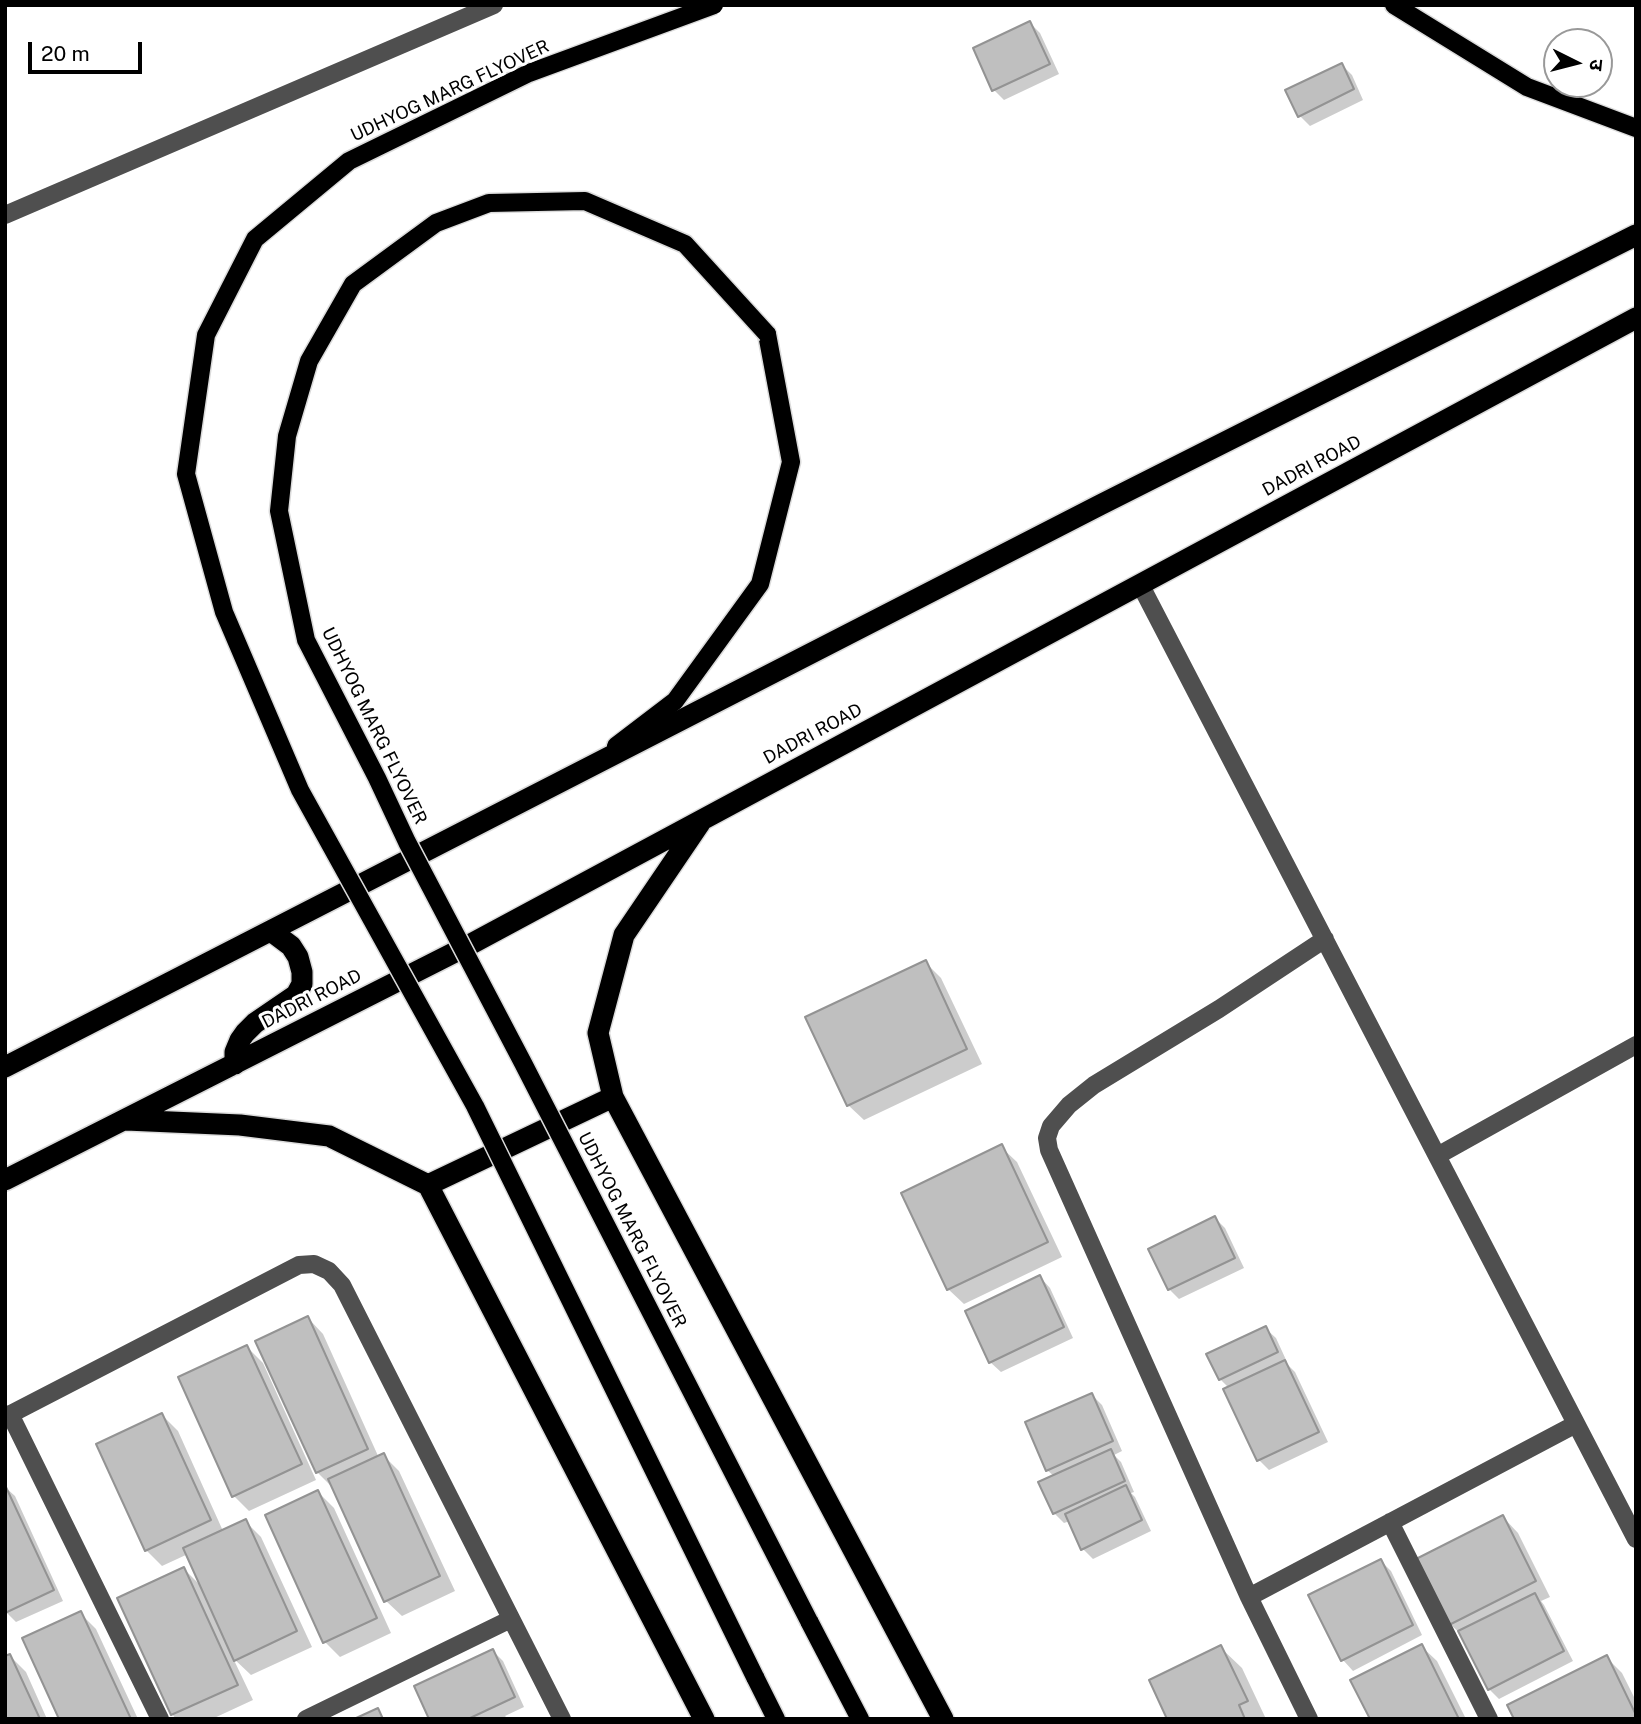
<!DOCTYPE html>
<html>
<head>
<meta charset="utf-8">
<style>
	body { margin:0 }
	#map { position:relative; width:1641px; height:1724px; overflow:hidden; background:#fff; font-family:"Public Sans","Noto Sans Devanagari",sans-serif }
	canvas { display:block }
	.frame { position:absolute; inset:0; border:7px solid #000; pointer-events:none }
	.north { position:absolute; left:1543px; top:28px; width:70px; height:70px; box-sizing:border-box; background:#fff; border:2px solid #999; border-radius:50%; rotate:96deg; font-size:19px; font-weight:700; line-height:28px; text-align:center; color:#000 }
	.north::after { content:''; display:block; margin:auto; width:24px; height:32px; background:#000; clip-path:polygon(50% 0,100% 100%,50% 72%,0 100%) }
	.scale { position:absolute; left:28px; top:42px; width:114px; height:32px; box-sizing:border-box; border:4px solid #000; border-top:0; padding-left:9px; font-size:21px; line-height:24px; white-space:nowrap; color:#000; -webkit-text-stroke:5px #fff; paint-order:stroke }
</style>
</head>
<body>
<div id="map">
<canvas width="1641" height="1724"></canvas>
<div class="frame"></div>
<div class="north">उ</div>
<div class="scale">20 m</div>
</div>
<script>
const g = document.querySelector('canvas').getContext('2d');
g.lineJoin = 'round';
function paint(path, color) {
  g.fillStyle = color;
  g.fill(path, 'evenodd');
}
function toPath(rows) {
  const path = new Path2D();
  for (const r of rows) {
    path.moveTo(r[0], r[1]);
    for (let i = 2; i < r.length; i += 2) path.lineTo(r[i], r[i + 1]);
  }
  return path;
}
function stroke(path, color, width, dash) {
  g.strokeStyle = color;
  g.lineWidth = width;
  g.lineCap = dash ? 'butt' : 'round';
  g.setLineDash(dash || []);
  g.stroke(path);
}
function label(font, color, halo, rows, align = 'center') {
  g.font = font + ' "Public Sans",sans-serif';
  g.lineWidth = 6;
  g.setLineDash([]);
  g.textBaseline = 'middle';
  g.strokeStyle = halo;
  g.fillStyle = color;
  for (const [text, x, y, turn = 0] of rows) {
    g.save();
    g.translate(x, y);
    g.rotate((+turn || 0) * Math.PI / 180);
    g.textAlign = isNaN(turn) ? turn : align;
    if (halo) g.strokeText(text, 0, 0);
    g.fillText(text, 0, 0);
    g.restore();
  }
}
paint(toPath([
	[1030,23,1040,33,1059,74,1004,100,994,90],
	[1342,65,1352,75,1363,100,1310,126,1300,116],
	[925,962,941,978,982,1064,864,1120,848,1105],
	[1001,1147,1017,1162,1062,1257,964,1304,948,1289],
	[1215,1218,1225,1228,1244,1268,1179,1299,1169,1289],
	[1040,1277,1050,1288,1073,1338,1001,1372,990,1362],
	[308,1318,323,1334,379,1458,384,1456,399,1471,455,1591,402,1616,386,1601,333,1488,317,1472],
	[1265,1328,1276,1338,1287,1362,1286,1363,1295,1372,1328,1442,1269,1470,1259,1460,1229,1388,1220,1379],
	[247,1347,263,1363,316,1480,249,1511,234,1496],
	[1092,1395,1102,1405,1122,1451,1114,1455,1121,1462,1134,1492,1131,1493,1135,1497,1151,1531,1093,1559,1083,1549,1070,1521,1064,1523,1054,1513,1055,1477,1047,1470],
	[162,1415,178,1431,223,1531,245,1521,261,1537,312,1647,251,1675,233,1658,253,1700,212,1719,176,1719,172,1714,184,1569,202,1587,188,1554,162,1566,146,1550],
	[5,1487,15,1496,63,1601,16,1622,6,1612],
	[318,1492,334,1508,391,1633,340,1657,325,1642],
	[1503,1517,1518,1533,1550,1597,1541,1601,1544,1605,1573,1661,1499,1699,1489,1689,1463,1636,1450,1624],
	[1381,1561,1391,1571,1422,1635,1353,1671,1343,1660,1311,1596],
	[80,1613,96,1629,138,1719,61,1719],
	[1421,1646,1437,1661,1466,1719,1372,1719],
	[1221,1648,1242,1668,1266,1719,1169,1719],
	[493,1651,503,1661,524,1707,505,1716,508,1719,431,1719],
	[10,1656,26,1672,47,1719,5,1719],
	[1606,1657,1622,1673,1636,1701,1636,1719]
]), '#0003');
const building = toPath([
	[1030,21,1050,64,992,91,973,48,1030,21],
	[1342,63,1354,89,1298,117,1285,90,1342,63],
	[926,960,967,1049,847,1106,805,1017,926,960],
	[1002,1144,1048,1242,947,1290,901,1193,1002,1144],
	[1215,1216,1235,1258,1168,1290,1148,1249,1215,1216],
	[1040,1275,1064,1327,989,1363,965,1311,1040,1275],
	[308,1316,368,1449,316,1473,255,1341,308,1316],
	[1266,1326,1278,1352,1219,1380,1206,1354,1266,1326],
	[247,1345,302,1464,232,1497,178,1377,247,1345],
	[1285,1360,1319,1432,1257,1461,1223,1389,1285,1360],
	[1092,1393,1113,1441,1046,1471,1025,1422,1092,1393],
	[162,1413,211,1520,145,1551,96,1444,162,1413],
	[1111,1449,1125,1481,1053,1514,1038,1482,1111,1449],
	[384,1453,440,1576,384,1602,328,1479,384,1453],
	[5,1485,54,1590,5,1613,5,1485],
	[1126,1485,1142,1520,1081,1550,1065,1514,1126,1485],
	[318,1490,377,1618,323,1643,265,1515,318,1490],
	[1503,1515,1536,1581,1449,1625,1416,1559,1503,1515],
	[246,1519,297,1631,234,1661,183,1548,246,1519],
	[1381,1559,1413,1625,1341,1661,1308,1595,1381,1559],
	[184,1567,238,1685,171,1715,117,1598,184,1567],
	[1535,1593,1564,1651,1488,1690,1458,1631,1535,1593],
	[81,1611,131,1719,59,1719,22,1638,81,1611],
	[1422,1644,1459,1719,1370,1719,1350,1680,1422,1644],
	[1221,1645,1248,1701,1239,1705,1245,1719,1167,1719,1149,1680,1221,1645],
	[493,1649,515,1697,468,1719,429,1719,414,1686,493,1649],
	[10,1654,40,1719,5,1719,5,1656,10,1654],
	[1607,1655,1636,1715,1636,1719,1514,1719,1507,1705,1607,1655],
	[378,1708,383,1719,354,1719,378,1708]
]);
paint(building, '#bfbfbf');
stroke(building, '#939393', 2);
const major = toPath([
	[1394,5,1527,87,1636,128],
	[616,746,675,701,760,584,791,462,767,334],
	[809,1621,860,1719],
	[755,1677,776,1719]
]);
const highway = toPath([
	[700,823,624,935,598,1033,613,1097,943,1719],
	[235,1064,235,1052,240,1040,245,1033,255,1023,296,995,302,984,302,972,298,957,291,946,271,931],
	[5,1067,1100,505,1636,235],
	[126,1120,240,1125,329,1136,428,1185,704,1719],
	[5,1180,471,944,1636,318],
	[428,1185,613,1097]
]);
stroke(major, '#dbdbdb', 21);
stroke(highway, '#dbdbdb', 24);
stroke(toPath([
	[5,215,494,5],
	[1140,584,1636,1539],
	[1437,1156,1636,1045],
	[10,1414,160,1719],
	[5,1417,299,1265,314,1264,329,1271,342,1285,562,1719],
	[1390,1522,1489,1719],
	[1249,1597,1576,1424],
	[306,1719,511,1619],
	[1309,1719,1249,1597,1049,1150,1047,1138,1051,1126,1069,1105,1094,1085,1219,1009,1325,939]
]), '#4f4f4f', 18);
stroke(major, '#000', 18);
stroke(highway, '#000', 21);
const majorBridge = toPath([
	[714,5,529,73,349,161,255,239,206,335,186,474,224,612,300,790,475,1106,755,1677],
	[767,334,685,244,585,201,489,203,436,223,353,284,309,361,287,436,279,511,306,640,377,778,407,842,523,1063,809,1621]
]);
stroke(majorBridge, '#dbdbdb', 21, []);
stroke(majorBridge, '#000', 18);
label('18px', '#000', '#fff', [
	["UDHYOG MARG FLYOVER",450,91,-25],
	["DADRI ROAD",1312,466,-28],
	["UDHYOG MARG FLYOVER",374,726,64],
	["DADRI ROAD",813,734,-28],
	["DADRI ROAD",312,999,-27],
	["UDHYOG MARG FLYOVER",632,1230,63]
]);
</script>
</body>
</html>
